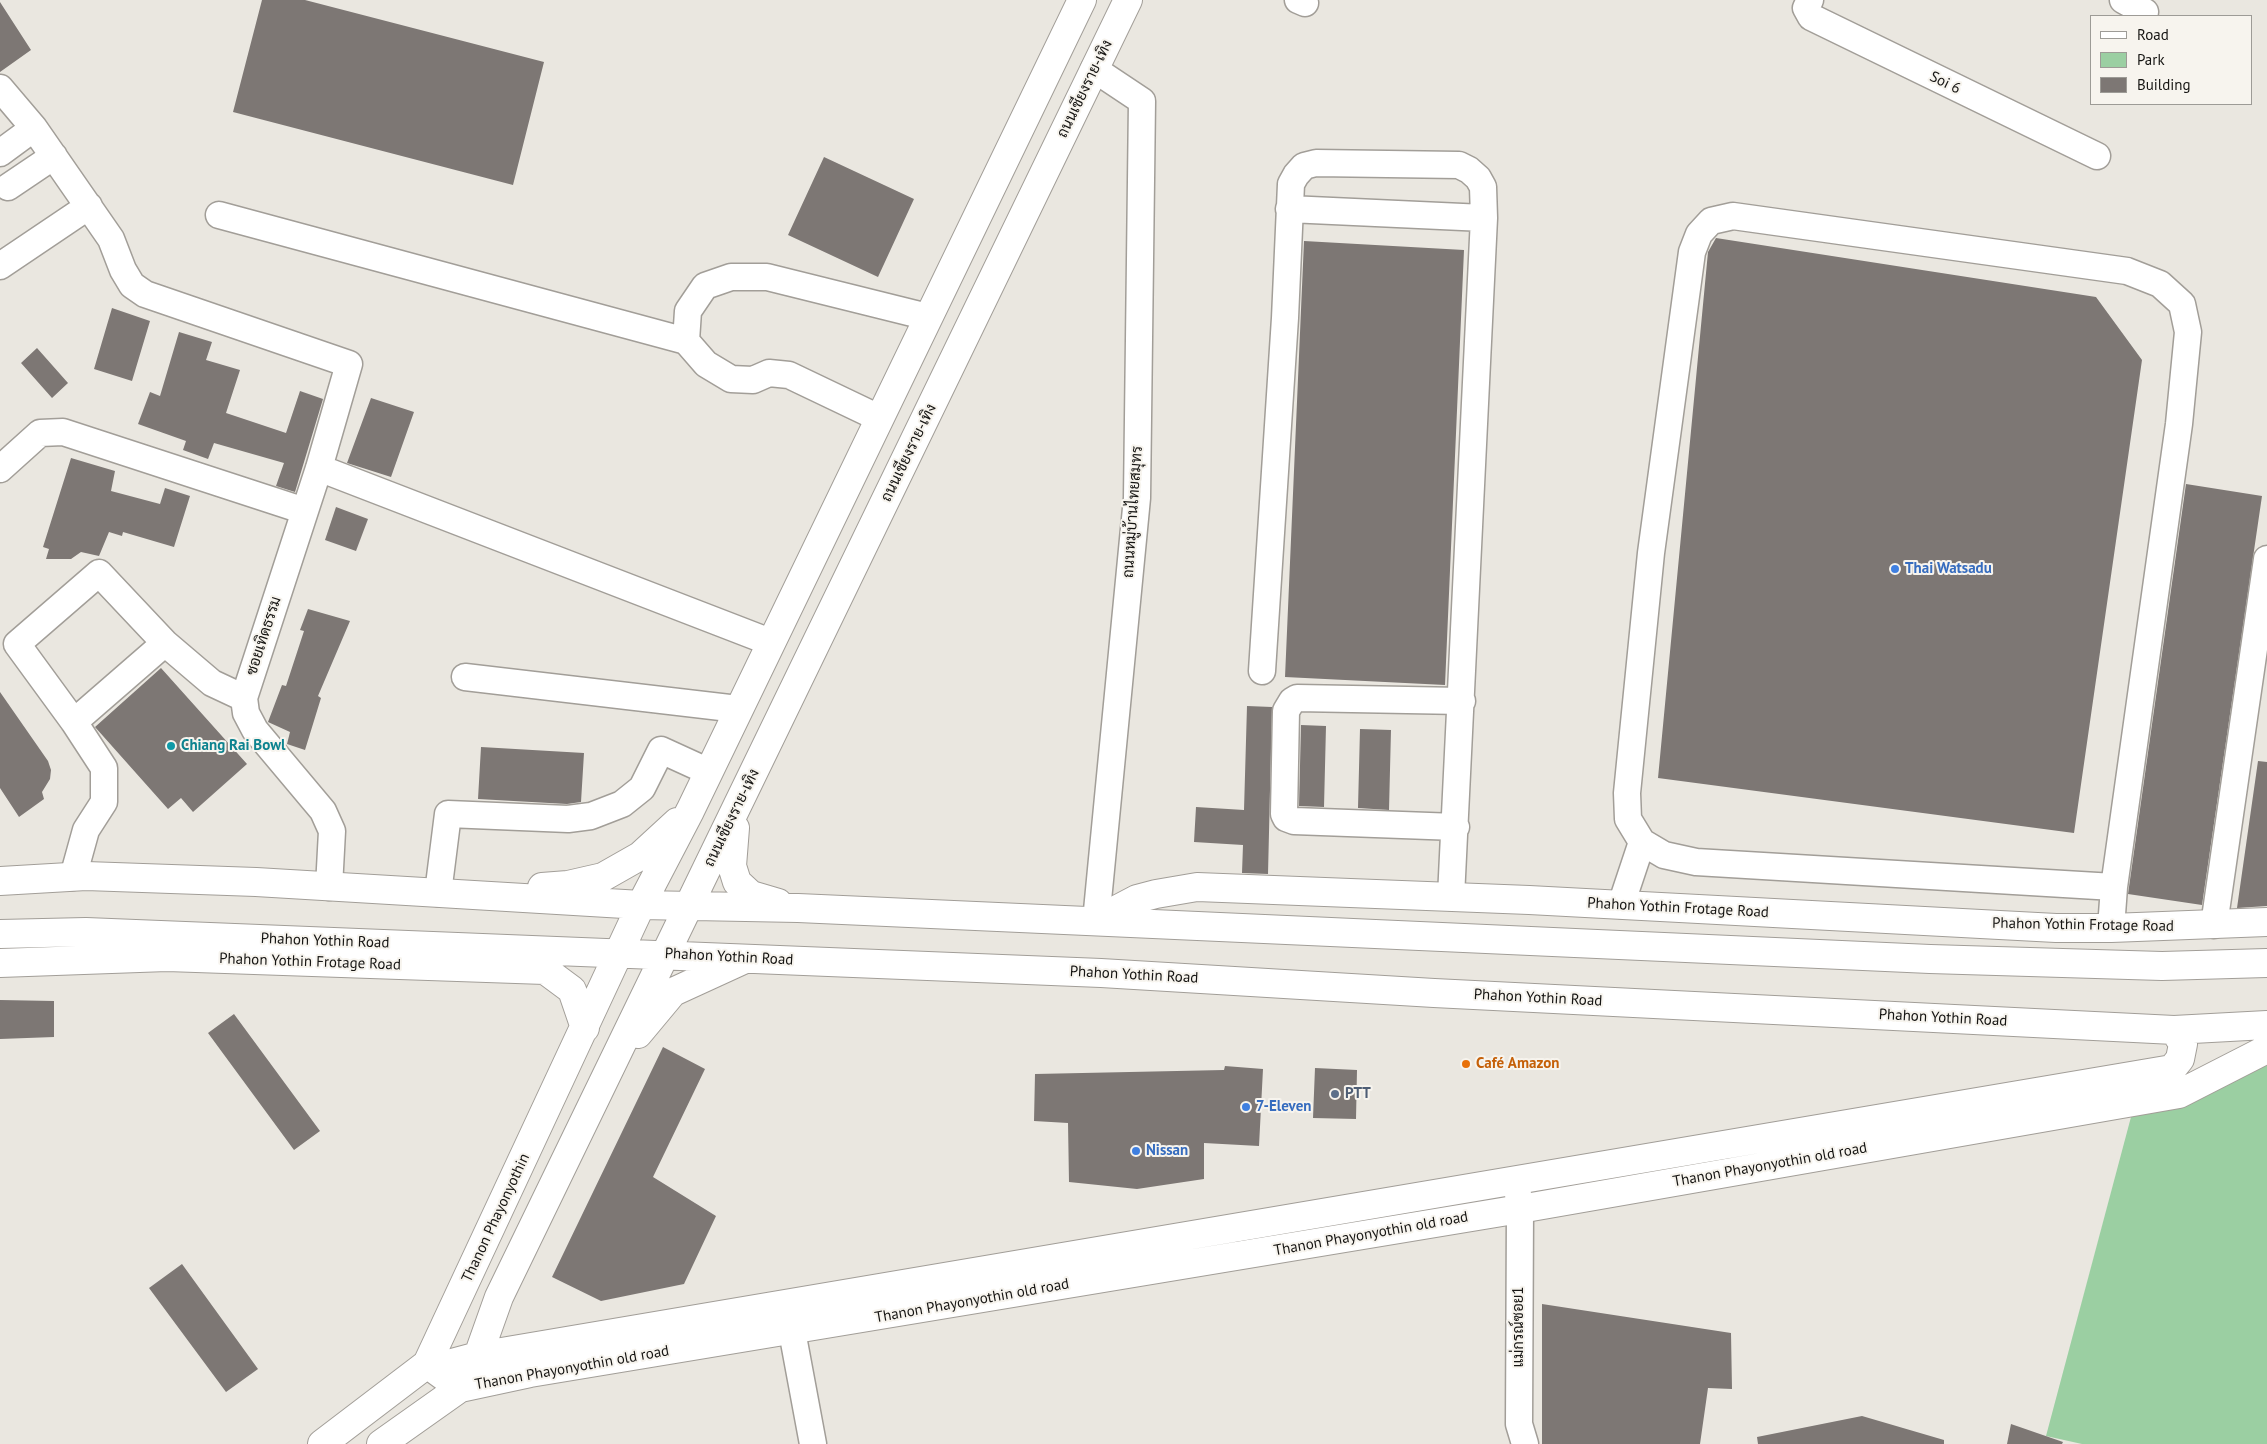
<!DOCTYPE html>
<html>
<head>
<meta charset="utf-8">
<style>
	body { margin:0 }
	#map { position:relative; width:2267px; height:1444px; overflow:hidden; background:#eae7e0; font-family:"PT Sans",sans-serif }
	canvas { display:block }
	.legend { position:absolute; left:2090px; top:15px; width:162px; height:90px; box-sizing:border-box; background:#f7f4ee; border:1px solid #9d9b96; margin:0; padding:6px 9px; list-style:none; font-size:15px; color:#161513 }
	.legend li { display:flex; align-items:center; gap:10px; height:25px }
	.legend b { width:25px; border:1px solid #9d9b96 }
</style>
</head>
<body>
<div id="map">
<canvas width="2267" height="1444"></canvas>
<ul class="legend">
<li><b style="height:6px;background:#fff"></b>Road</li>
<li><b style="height:14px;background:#9bcfa2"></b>Park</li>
<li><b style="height:14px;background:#7d7774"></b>Building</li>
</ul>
</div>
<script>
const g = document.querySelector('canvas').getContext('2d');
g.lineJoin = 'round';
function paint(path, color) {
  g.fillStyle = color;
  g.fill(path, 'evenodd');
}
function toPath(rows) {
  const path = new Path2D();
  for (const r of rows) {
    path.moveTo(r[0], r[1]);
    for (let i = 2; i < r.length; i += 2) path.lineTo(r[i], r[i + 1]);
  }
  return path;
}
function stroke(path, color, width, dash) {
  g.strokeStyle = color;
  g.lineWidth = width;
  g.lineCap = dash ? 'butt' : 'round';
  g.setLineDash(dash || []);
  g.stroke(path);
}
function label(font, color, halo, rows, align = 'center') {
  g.font = font + ' "PT Sans",Sarabun,sans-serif';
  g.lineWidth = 4;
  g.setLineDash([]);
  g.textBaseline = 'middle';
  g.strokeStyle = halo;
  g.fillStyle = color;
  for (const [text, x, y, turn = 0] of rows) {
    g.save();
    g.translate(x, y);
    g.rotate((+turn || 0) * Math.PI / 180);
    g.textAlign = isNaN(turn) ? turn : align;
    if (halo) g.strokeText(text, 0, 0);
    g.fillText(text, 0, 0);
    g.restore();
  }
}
paint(toPath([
	[2267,1049,2267,1444,2082,1444,2046,1436,2135,1102]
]), '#9bcfa2');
paint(toPath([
	[262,0,305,0,544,62,513,185,233,112],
	[0,2,31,50,0,72],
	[824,157,914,199,878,277,788,235],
	[1716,238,2096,297,2142,360,2074,833,1658,778,1708,252],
	[1304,241,1464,250,1445,685,1285,677],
	[112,308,150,321,132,381,94,369],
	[179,332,212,342,206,360,240,370,226,413,286,433,300,391,323,399,295,492,276,486,284,463,214,443,208,459,183,450,186,441,138,424,150,392,160,396],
	[37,348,68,383,52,398,21,363],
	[371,398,414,412,391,477,347,463],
	[71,458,115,471,111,491,160,504,165,488,190,496,174,547,123,532,122,536,109,532,99,556,81,552,71,559,46,559,49,549,43,547],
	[2186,484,2262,496,2202,905,2128,894],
	[336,507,368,519,356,551,325,540],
	[308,609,350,621,318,696,321,698,305,750,287,744,290,732,268,722,282,685,286,686,304,631,300,630],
	[161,668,247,764,193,812,181,798,168,809,95,727],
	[0,692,48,761,51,770,50,779,42,792,44,799,19,817,0,788],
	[1247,706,1272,707,1268,874,1242,873,1243,845,1194,842,1196,807,1244,810],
	[1301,725,1326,726,1324,807,1299,806],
	[1360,729,1391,730,1389,810,1358,808],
	[481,747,584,753,581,802,567,804,478,799],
	[2258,761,2267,762,2267,906,2237,908],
	[0,1000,54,1001,54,1037,0,1039],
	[234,1014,320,1131,294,1150,208,1033],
	[663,1047,705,1069,653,1177,716,1216,684,1284,601,1301,552,1277],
	[1225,1066,1263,1069,1259,1146,1204,1143,1204,1179,1137,1189,1069,1182,1068,1123,1034,1121,1035,1074,1224,1070],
	[1315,1068,1357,1070,1356,1119,1313,1118],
	[182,1264,258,1369,226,1392,149,1288],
	[1542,1304,1731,1333,1732,1389,1708,1388,1700,1444,1542,1444],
	[1862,1416,1944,1440,1944,1444,1758,1444,1757,1437],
	[2011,1424,2063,1442,2062,1444,2007,1444]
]), '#7d7774');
const minor = toPath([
	[1298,0,1305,3],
	[1810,0,1806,8,1811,17,2097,156],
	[2123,0,2145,12],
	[1094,69,1142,101,1137,498,1096,921],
	[0,88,34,128,111,239,123,270,132,285,145,294,349,364,319,468,244,698,246,713,255,730,323,811,332,831,329,887],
	[0,153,34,128],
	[8,187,54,156],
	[1289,209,1484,218],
	[219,215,686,341,706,364,731,379,753,380,769,373,789,375,879,418],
	[0,266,89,206],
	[686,341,688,311,705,286,731,277,767,277,928,317],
	[319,468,770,642],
	[0,469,40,433,63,432,305,511],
	[1262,671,1285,318,1291,184,1296,175,1304,166,1316,163,1459,165,1469,170,1478,178,1483,187,1484,218,1451,897],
	[465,677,738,709],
	[74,722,165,643],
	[1456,827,1294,821,1286,818,1284,814,1286,711,1292,701,1297,698,1462,701],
	[73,877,86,830,104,802,104,768,74,722,17,644,99,573,165,643,212,683,244,698],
	[438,893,448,814,568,819,591,816,622,804,642,788,661,750,707,771],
	[1621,905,1642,842],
	[2214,925,2267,559],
	[2111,928,2114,887,2179,424,2188,332,2182,304,2160,284,2127,271,1733,216,1711,221,1699,234,1692,252,1651,553,1627,793,1628,819,1642,842,1664,855,1696,862,2114,887],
	[1517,1187,1520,1209,1519,1424,1525,1444],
	[792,1331,813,1444]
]);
const major = toPath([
	[735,828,732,866,737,882,751,895,778,903],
	[0,881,86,876,256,882,641,905,798,908,1930,959,2162,966,2267,963],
	[542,887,568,885,603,877,640,856,677,822],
	[1097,920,1137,899,1156,894,1197,887,1529,900,2056,928,2111,928,2267,922],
	[0,934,86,932,1101,973,1434,993,2174,1030,2267,1025],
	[0,963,167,957,545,970,572,990,585,1028],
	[638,1034,673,992,745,959],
	[427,1364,460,1388,530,1373,1520,1209,2179,1094,2267,1049],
	[427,1364,452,1363,478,1356,2172,1069,2180,1059,2183,1044,2174,1030],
	[322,1444,427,1364,641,905,690,811,1082,0],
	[381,1444,460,1388,478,1356,499,1297,1128,0]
]);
stroke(minor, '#a29e98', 29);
stroke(major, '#a29e98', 30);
stroke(minor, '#fff', 26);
stroke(major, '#fff', 28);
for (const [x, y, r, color] of [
	[1895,569,5,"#3f7fe0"],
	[171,746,5,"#0f9aa8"],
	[1466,1064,5,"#e8710a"],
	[1335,1094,5,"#5c6f8a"],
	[1246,1107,5,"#3f7fe0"],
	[1136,1151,5,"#3f7fe0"]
]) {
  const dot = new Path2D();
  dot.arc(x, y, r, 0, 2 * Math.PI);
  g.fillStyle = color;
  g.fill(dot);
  stroke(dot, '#f7f4ee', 2);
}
label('15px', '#161513', '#f7f4ee', [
	["Soi 6",1945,83,26],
	["ถนนเชียงราย-เทิง",1085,89,-64],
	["ถนนเชียงราย-เทิง",909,453,-64],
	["ถนนหมู่บ้านไทยสมุทร",1133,512,-86],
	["ซอยเทิดธรรม",264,636,-72],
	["ถนนเชียงราย-เทิง",732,818,-64],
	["Phahon Yothin Frotage Road",1678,908,3],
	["Phahon Yothin Frotage Road",2083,925,1],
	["Phahon Yothin Road",325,941,2],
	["Phahon Yothin Road",729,957,3],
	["Phahon Yothin Frotage Road",310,962,2],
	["Phahon Yothin Road",1134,975,3],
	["Phahon Yothin Road",1538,998,3],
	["Phahon Yothin Road",1943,1018,3],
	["Thanon Phayonyothin old road",1770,1165,-10],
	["Thanon Phayonyothin",496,1218,-65],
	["Thanon Phayonyothin old road",1371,1234,-10],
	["Thanon Phayonyothin old road",972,1301,-10],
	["แม่กรณ์ซอย1",1519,1327,-90],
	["Thanon Phayonyothin old road",572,1368,-10]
]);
label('bold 15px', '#366cbe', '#f7f4ee', [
	["Thai Watsadu",1905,569],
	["7-Eleven",1256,1107],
	["Nissan",1146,1151]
], 'left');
label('bold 15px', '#0d838f', '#f7f4ee', [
	["Chiang Rai Bowl",181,746]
], 'left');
label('bold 15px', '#c56008', '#f7f4ee', [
	["Café Amazon",1476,1064]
], 'left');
label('bold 15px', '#4e5e75', '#f7f4ee', [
	["PTT",1345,1094]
], 'left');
</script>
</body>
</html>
